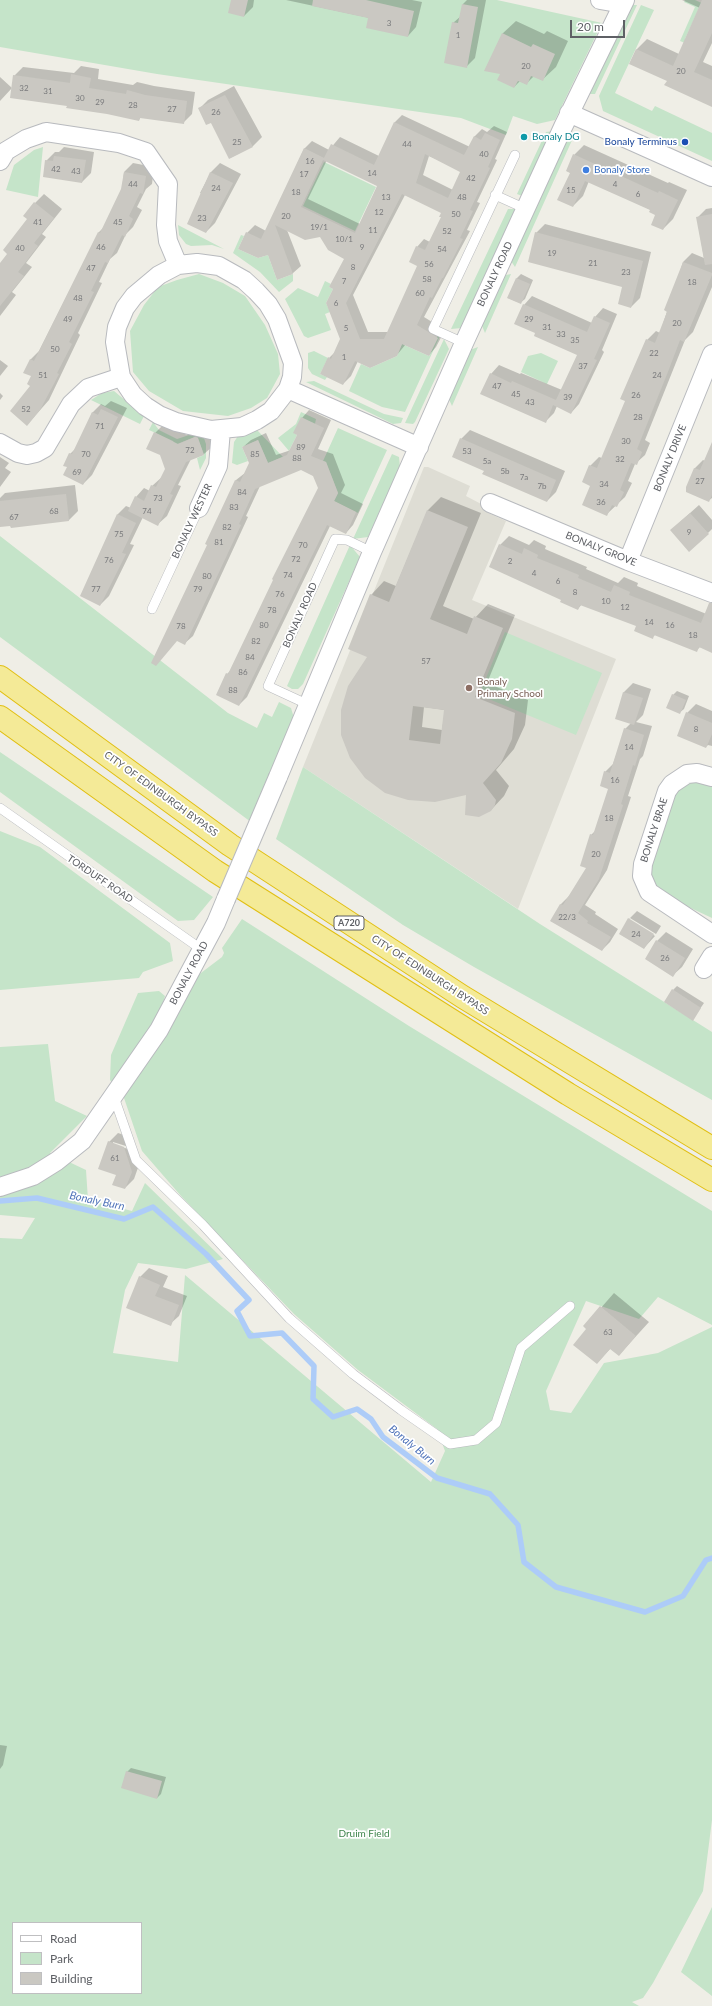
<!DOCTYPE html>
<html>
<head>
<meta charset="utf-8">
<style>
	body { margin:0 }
	#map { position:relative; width:712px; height:2006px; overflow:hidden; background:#efeee6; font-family:Lato,sans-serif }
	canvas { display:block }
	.legend { position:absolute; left:12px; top:1922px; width:130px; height:72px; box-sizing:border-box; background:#fff; border:1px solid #bfbfc1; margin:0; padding:5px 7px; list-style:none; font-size:12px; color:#5e6065 }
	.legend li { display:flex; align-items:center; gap:8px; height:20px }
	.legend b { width:20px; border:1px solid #bfbfc1 }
	.scale { position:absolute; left:570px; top:20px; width:55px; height:18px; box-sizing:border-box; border:2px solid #5e6065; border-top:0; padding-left:5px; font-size:12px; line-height:14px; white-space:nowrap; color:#5e6065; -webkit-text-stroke:3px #fff; paint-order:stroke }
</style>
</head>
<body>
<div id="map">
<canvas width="712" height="2006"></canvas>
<ul class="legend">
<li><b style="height:5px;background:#fff"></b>Road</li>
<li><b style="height:11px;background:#c5e4c9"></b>Park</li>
<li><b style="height:11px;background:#cac8c2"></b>Building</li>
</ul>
<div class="scale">20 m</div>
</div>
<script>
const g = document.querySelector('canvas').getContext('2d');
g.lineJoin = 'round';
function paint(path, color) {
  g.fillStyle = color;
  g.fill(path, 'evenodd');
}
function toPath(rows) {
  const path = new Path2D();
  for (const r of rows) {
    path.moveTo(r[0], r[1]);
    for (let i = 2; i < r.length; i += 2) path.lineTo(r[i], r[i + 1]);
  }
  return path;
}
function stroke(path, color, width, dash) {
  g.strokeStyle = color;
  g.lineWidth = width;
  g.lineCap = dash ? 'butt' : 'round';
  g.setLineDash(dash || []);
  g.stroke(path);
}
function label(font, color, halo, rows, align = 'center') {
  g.font = font + ' Lato,sans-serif';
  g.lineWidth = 3.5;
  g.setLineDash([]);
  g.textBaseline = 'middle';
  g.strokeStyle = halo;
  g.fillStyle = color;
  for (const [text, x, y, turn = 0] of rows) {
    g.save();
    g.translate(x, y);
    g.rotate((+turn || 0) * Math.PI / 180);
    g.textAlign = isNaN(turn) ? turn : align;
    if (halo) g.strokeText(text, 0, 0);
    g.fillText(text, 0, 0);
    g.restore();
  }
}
paint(toPath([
	[424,467,428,467,470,486,466,496,483,505,488,513,506,521,472,600,616,659,518,909,303,767]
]), '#deddd4');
paint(toPath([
	[0,0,497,0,602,23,555,120,537,124,513,116,506,135,461,118,157,74,0,47],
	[685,0,695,0,704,4,699,8,685,39,690,45,680,41,695,7,684,2],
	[626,5,637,5,595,94,584,94],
	[641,5,654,10,615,93,652,111,655,106,712,133,712,161,603,111,599,96],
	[572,130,573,138,515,267,509,258],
	[555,131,525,197,517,194,546,132],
	[43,147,38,197,6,190,14,165,34,150],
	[324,162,376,187,355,231,303,206],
	[508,209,518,209,462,328,451,329],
	[178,225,224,249,212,245,191,246,186,244,179,235],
	[241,235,244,236,238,249,258,258,268,255,277,280,293,274,293,281,279,292,260,272,233,253],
	[199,274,223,283,245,296,265,325,278,354,280,374,267,398,251,408,228,416,183,411,149,391,133,372,130,331,144,305,158,287,177,280],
	[511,274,485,333,480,321,501,276],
	[325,281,331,284,329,287,333,289,326,303,330,312,325,314,331,330,308,338,304,336,285,299,298,288,318,297],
	[438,335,440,336,405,412,382,407,349,391,361,364,370,368,397,356,402,344,429,356],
	[444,339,449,349,415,422,413,424,405,423],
	[478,347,452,406,447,395,467,351],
	[314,351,328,358,320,374,327,377,325,380,312,374,308,368,308,353],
	[541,353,558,361,547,384,521,372,528,356],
	[314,381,384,414,403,418,401,423,393,424,306,382],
	[114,391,144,416,140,424,91,400,102,393],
	[301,412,316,419,315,424,301,418,294,433,297,435,289,451,278,438,296,424],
	[153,422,159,430,177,439,192,434,201,435,204,438,206,444,206,458,200,470,197,458,204,455,197,436,175,445,173,441,149,430],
	[338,428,387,450,358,513,334,501,338,493,326,462,323,461],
	[257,430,283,457,268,463,258,440,242,447,248,461,237,465,232,463,234,442,238,436],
	[392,454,399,457,400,467,368,537,353,539],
	[0,536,228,713,257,728,264,713,272,717,279,702,291,708,294,718,251,822,0,637],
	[350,545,360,557,303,684,298,689,292,689,287,686],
	[505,632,602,673,576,735,479,695],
	[0,752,213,897,194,920,178,921,0,792],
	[303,767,540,924,712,1032,712,1100,474,967,403,925,276,839],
	[686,781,700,781,712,787,712,918,665,896,649,878,648,860,672,793],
	[0,831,40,847,170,943,173,961,143,972,139,978,0,990],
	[242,919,409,1026,712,1211,712,1325,658,1297,639,1319,586,1301,546,1391,550,1410,571,1413,604,1363,658,1353,712,1327,712,1820,703,1891,653,1983,643,1998,632,2002,639,2006,0,2006,0,1238,22,1239,35,1218,0,1215,0,1047,48,1044,55,1101,87,1116,50,1153,86,1170,88,1200,132,1211,145,1183,223,1259,186,1269,138,1263,125,1290,113,1353,178,1362,185,1275,431,1482,445,1451,437,1429,358,1370,294,1314,181,1196,142,1151,123,1095,193,979,222,957,224,953,222,948],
	[13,1923,141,1923,141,1993,13,1993],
	[159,991,165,996,160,1014,114,1085,110,1080,111,1055,138,993],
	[712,1907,712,1996,681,1972]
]), '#c5e4c9');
paint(toPath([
	[232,0,254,0,253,7,244,16],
	[286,0,412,0,422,2,416,27,408,36,370,18],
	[467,0,486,0,475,58,466,67,453,23,461,16,463,4],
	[682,0,712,0,712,43,703,62,712,66,712,106,668,80,630,63,637,49,647,39,679,54,700,8],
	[516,21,544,34,547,31,568,41,556,67,542,80,534,76,526,84,520,81,514,87,501,74,502,34],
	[81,66,99,69,98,79,133,85,137,82,154,86,195,92,192,114,183,123,141,117,139,120,68,105,14,76,23,67,74,73],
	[0,77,12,88,0,101],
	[234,86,262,137,253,146,230,158,211,122,199,109,208,100],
	[402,115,470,147,474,137,482,129,487,132,494,126,507,132,495,159,497,160,477,202,480,203,467,230,470,231,424,317,445,330,436,347,429,355,406,344,396,356,358,361,351,376,343,384,329,358,335,352,341,339,345,259,321,236,287,230,301,266,293,273,278,279,268,254,247,233,255,225,266,231,304,149,312,141,329,150,340,137,379,156,395,122],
	[429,156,462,171,453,190,423,175],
	[327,160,378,186,360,224,308,199],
	[405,195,443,212,442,217,430,242,424,239,417,247,419,266,389,332,368,332,353,295],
	[584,145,668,183,669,182,687,190,673,219,663,229,657,214,651,210,589,181,583,196,573,206,571,173,567,171,574,155],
	[64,147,94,152,91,173,82,182,46,161,55,152,59,152],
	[133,163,154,167,152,184,146,189,137,207,142,210,133,227,126,234,117,253,110,259,99,282,102,283,78,333,80,335,49,400,27,425,32,386,30,360,39,351,99,232,104,227,122,189,124,172],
	[220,163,241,174,215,223,206,232,202,194,200,193,211,172],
	[44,194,62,209,42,234,46,237,26,263,32,267,12,292,16,295,0,316,0,265,9,254,28,219,35,203],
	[712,208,712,287,693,332,685,340,645,440,650,443,645,455,635,464,628,481,632,483,625,497,607,514,591,486,590,466,599,457,602,458,626,400,647,340,656,331,660,333,683,262,692,253,704,258,697,218,706,209],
	[545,224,651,252,640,298,631,307,623,286,536,233],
	[521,274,533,280,525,299,520,303,508,298,517,278],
	[532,296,592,323,595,317,603,308,617,314,602,350,604,352,579,404,571,413,557,406,554,413,545,422,491,374,499,365,520,374,521,373,562,390,579,354,536,333,524,305],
	[0,360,8,366,0,376],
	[0,393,3,396,0,400],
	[111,401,127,408,92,475,83,484,70,454,77,447,92,413,101,404,105,406],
	[309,410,331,420,318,449,333,454,345,485,341,493,363,504,353,525,346,533,330,526,247,697,239,705,227,674,232,669,319,488,314,476,301,469,260,486,246,516,248,517,193,636,185,643,208,545,222,510,236,480,245,473,250,463,243,447,251,440,266,433,276,455,291,450,298,435,302,418],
	[164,424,187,435,206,429,213,446,204,454,191,459,178,485,181,486,167,516,158,524,143,517,130,544,134,545,109,596,100,605,118,514,126,506,131,508,136,497,144,488,150,491,152,486,162,477,166,469,155,433],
	[470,430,565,471,556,492,547,501,485,471,461,439],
	[712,445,712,498,708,501,694,469,703,460,705,461],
	[0,457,9,463,5,468,11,472,0,487],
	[75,485,78,511,69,520,0,526,0,498,5,493],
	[441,497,481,513,443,606,474,619,488,604,515,615,487,683,528,700,525,725,514,749,496,770,509,786,504,796,491,810,467,794,435,801,368,657,371,595,384,581,396,586,428,510],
	[424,707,445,710,442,730,422,727],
	[699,505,712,520,712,529,708,533,680,522],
	[509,536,529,545,534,540,546,546,545,549,587,567,586,569,618,583,624,577,638,583,637,586,709,615,712,612,712,652,700,647,696,651,656,634,652,638,638,625,582,604,578,609,562,599,500,545],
	[633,683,651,689,643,715,636,722,652,726,643,756,640,759,628,796,631,797,607,870,585,905,596,912,595,914,618,929,610,942,602,950,551,921,561,904,570,895,587,868,591,835,596,830,609,788,605,772,613,764,625,729,631,723,616,718,624,692],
	[677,691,689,696,684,709,679,713,673,695],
	[696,704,712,711,712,746,708,745,706,747,687,713],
	[637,911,661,926,656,934,630,918],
	[630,918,630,920,655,936,644,948,620,934],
	[666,932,693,949,682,967,673,975,657,941],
	[677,986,704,1003,693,1019,673,990],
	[118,1133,133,1138,140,1162,134,1179,125,1188,109,1142],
	[113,1142,129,1147,128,1149,113,1144],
	[149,1268,168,1276,163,1287,187,1296,179,1316,170,1324,140,1277],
	[614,1293,649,1322,619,1355,611,1348,597,1363,588,1329,585,1326],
	[0,1745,7,1746,3,1765,0,1769],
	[131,1768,166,1777,161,1794,157,1798,127,1772]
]), '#0003');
stroke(toPath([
	[0,1201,37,1198,124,1219,153,1207,206,1254,249,1300,237,1311,250,1336,282,1333,314,1366,313,1399,333,1417,357,1409,371,1419,383,1437,437,1478,490,1494,518,1525,524,1562,556,1587,645,1612,683,1596,706,1560,712,1558]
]), '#adccf8', 5.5);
paint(toPath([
	[231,0,248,0,244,17,228,13],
	[313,0,366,0,414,11,408,37,366,28,368,18,312,6],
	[702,0,712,0,712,33,694,72,712,80,712,107,664,85,667,81,629,64,636,49,673,66],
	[462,4,478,7,467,68,444,63,452,22,458,23],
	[502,33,531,47,533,44,555,54,543,81,531,76,527,85,518,81,514,88,497,80,500,74,484,71],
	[71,74,91,78,89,88,126,94,127,90,145,95,187,101,184,124,140,118,139,121,107,114,66,108,67,106,10,98,13,75,70,83],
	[225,95,253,147,229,159,211,123,206,125,198,108],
	[394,122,464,155,474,136,481,140,485,133,500,140,488,167,490,168,470,210,473,211,460,238,463,239,443,278,442,278,432,298,430,297,417,325,438,338,429,356,402,344,397,356,370,368,355,361,343,385,320,374,328,357,331,359,340,339,326,303,333,289,329,287,344,259,328,250,320,237,305,240,275,225,293,274,277,280,268,255,258,258,238,249,246,232,261,239,304,148,324,158,323,160,331,144,374,165],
	[425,154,460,172,448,198,416,183],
	[323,160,377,186,355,233,301,207],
	[402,194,441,213,439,217,441,217,425,250,416,246,409,262,417,266,384,339,360,339,346,303],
	[573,154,658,193,659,191,678,200,663,230,651,225,655,215,649,212,650,210,585,181,573,207,557,200,570,173,566,171],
	[54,156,86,160,82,183,43,177,45,160,53,161],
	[124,172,146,176,143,194,140,193,129,216,133,219,125,237,122,235,108,263,105,262,91,291,94,292,69,342,72,344,57,373,59,374,40,410,27,426,10,411,30,386,27,384,31,376,23,373,30,359,34,361,98,232,100,233,121,189],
	[210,172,233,183,206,233,187,224],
	[34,202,54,218,34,243,38,246,18,272,24,276,0,306,0,263,7,254,3,250,27,219,23,216],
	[712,214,712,264,705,265,696,217],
	[535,232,643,261,631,308,618,304,622,287,528,262],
	[683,262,712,273,712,275,684,342,680,340,669,369,637,449,642,452,637,465,631,463,620,490,624,492,617,507,612,505,607,516,582,505,590,486,582,482,589,465,597,468,625,401,620,399,646,339,655,343,667,312,664,310],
	[516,278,530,284,521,304,507,298],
	[523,304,587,332,594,316,610,323,594,359,597,360,571,414,553,405,546,423,480,394,490,373,511,383,512,381,556,400,555,402,563,385,577,355,534,336,535,333,514,324],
	[101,409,118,417,83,485,63,475,67,467,63,466,69,453,72,454,92,412,98,415],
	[301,417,324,428,311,456,326,462,338,493,334,501,356,512,346,534,327,525,239,706,216,695,226,673,228,674,273,580,272,579,318,488,313,476,301,470,255,489,239,524,241,525,185,645,177,641,156,666,151,663,207,545,205,544,221,510,235,480,240,482,249,463,242,447,258,440,268,463,287,455,297,435,293,433],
	[154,432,178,444,195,437,198,438,204,455,186,462,170,494,173,495,158,526,128,511,135,496,144,501,151,485,156,487,165,469,160,455,146,449],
	[460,438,556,480,547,502,482,474,484,471,452,457],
	[712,442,712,495,709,502,686,492,686,487,694,468,700,470],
	[66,494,69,521,11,528,10,526,0,527,0,501],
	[427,510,468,527,430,619,467,634,474,616,503,628,475,697,515,713,512,739,501,763,483,783,496,800,495,805,491,811,479,817,465,815,466,795,435,802,408,800,385,793,365,778,350,758,341,735,341,710,348,686,367,657,348,649,370,594,389,602],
	[413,706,444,710,440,744,409,740],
	[690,513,709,534,689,552,670,530],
	[117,514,136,523,122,553,126,554,100,606,80,596],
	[499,544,522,554,524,548,538,555,537,558,579,575,578,578,611,592,614,585,630,592,629,595,701,623,709,603,712,603,712,653,699,647,697,652,654,635,653,639,634,631,636,626,580,605,578,610,560,602,561,600,489,567],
	[623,692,643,698,634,725,615,719],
	[672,694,686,700,680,714,666,708],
	[686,712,712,723,712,734,706,748,677,736],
	[624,728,644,735,635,766,633,765,621,804,623,805,599,879,578,913,588,921,587,923,611,937,602,951,550,921,560,904,563,905,586,868,580,866,590,834,593,835,608,789,600,786,604,771,610,773],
	[628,918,654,934,644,949,619,934],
	[656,940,685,958,673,977,645,959],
	[672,989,701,1008,693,1021,664,1002],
	[108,1141,124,1147,132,1172,125,1189,112,1185,116,1175,98,1169],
	[139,1276,160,1285,155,1296,179,1305,171,1326,126,1308],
	[600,1306,636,1336,619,1356,610,1349,597,1364,573,1345,586,1329,583,1326],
	[126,1771,162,1781,157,1799,121,1788]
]), '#cac8c2');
const lane = toPath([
	[495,195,526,209],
	[464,343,433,329,515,155],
	[152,609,199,508],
	[309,705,268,686,335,539,347,540,372,552],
	[0,808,201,949],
	[114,1097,136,1160,203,1225,289,1318,353,1374,401,1410,450,1444,476,1440,496,1423,521,1348,570,1306]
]);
const street = toPath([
	[600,0,623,4],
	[569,113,712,177],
	[0,161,6,151,26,139,46,132,119,143,146,152,168,184,166,225,168,241,178,265],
	[197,263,219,266,244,280,256,291,268,304,277,319,293,363,292,377,288,389,271,411,257,420,242,427,211,430,176,422,159,415,145,406,133,395,121,377,115,342,117,327,125,308,134,296,159,275,178,265,197,263],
	[288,389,419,447],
	[0,443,18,453,27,455,36,453,45,448,71,404,88,388,121,377],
	[490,503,628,561,712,593],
	[199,508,218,466,221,430],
	[628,561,712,354],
	[278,777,372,552,464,343,563,127,625,0],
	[712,777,697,773,687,774,672,784,667,791,643,864,642,876,649,892,712,934],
	[704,969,712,956],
	[0,1187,33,1176,57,1161,82,1141,159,1030,216,923,226,899]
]);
const highway = toPath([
	[0,677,230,845,463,997,712,1148],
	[0,717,215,871,568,1094,712,1180]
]);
stroke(lane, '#b8babe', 10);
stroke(street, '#b8babe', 20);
stroke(highway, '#e1bf13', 24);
stroke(lane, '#fff', 9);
stroke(street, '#fff', 18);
stroke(highway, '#f4ea97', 22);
const streetBridge = toPath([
	[226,899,278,777]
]);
stroke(streetBridge, '#b8babe', 20, []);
stroke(streetBridge, '#fff', 18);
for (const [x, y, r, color] of [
	[524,137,4,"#0f9aa8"],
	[685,142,4,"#1a4fb4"],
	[586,170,4,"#3f7fe0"],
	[469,688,4,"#8d6e63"]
]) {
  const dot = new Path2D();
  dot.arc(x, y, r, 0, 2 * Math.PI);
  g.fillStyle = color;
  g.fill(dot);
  stroke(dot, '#fff', 1.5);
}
label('8px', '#797a7c', null, [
	["3",389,23],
	["1",458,35],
	["20",526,66],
	["20",681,71],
	["32",24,88],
	["31",48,91],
	["30",80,98],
	["29",100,102],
	["28",133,105],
	["27",172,109],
	["26",216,112],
	["25",237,142],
	["44",407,144],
	["40",484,154],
	["16",310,161],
	["42",56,169],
	["43",76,171],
	["14",372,173],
	["17",304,174],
	["42",471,178],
	["44",133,184],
	["4",615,184],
	["24",216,188],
	["15",571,190],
	["18",296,192],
	["6",638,194],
	["13",386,197],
	["48",462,197],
	["12",379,212],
	["50",456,214],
	["20",286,216],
	["23",202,218],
	["41",38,222],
	["45",118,222],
	["19/1",319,227],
	["11",373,230],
	["52",447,231],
	["10/1",344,239],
	["46",101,247],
	["9",362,247],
	["40",20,248],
	["54",442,249],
	["19",552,253],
	["21",593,263],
	["56",429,264],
	["8",353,267],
	["47",91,268],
	["23",626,272],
	["58",427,279],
	["7",344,281],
	["18",692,282],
	["60",420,293],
	["48",78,298],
	["6",336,303],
	["49",68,319],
	["29",529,319],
	["20",677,323],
	["31",547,327],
	["5",346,328],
	["33",561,334],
	["35",575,340],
	["50",55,349],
	["22",654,353],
	["1",344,357],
	["37",583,366],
	["51",43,375],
	["24",657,375],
	["47",497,386],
	["45",516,394],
	["26",636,395],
	["39",568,397],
	["43",530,402],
	["52",26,409],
	["28",638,417],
	["71",100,426],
	["30",626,441],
	["89",301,447],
	["72",190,450],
	["53",467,451],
	["70",86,454],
	["85",255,454],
	["88",297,458],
	["32",620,459],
	["5a",487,461],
	["5b",505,471],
	["69",77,472],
	["7a",524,477],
	["27",700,481],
	["34",604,484],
	["7b",542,486],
	["84",242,492],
	["73",158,498],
	["36",601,502],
	["83",234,507],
	["68",54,511],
	["74",147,511],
	["67",14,517],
	["82",227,527],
	["9",689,532],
	["75",119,534],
	["81",219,542],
	["70",303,545],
	["72",296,559],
	["76",109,560],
	["2",510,561],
	["4",534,573],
	["74",288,575],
	["80",207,576],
	["6",558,581],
	["77",96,589],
	["79",198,589],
	["8",575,592],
	["76",280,594],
	["10",606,601],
	["12",625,607],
	["78",272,610],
	["14",649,622],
	["80",264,625],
	["16",670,625],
	["78",181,626],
	["18",693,635],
	["82",256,641],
	["84",250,657],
	["57",426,661],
	["86",243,672],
	["88",233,690],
	["8",696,729],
	["14",629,747],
	["16",615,780],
	["18",609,818],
	["20",596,854],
	["22/3",567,917],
	["24",636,934],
	["26",665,958],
	["61",115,1158],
	["63",608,1332]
]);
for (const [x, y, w] of [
	[349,923,30]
]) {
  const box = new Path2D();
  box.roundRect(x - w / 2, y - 7, w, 14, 3);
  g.fillStyle = '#fff';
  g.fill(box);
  stroke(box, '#5e6065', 1);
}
label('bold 9px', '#5e6065', null, [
	["A720",349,923]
]);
label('10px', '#0d838f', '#fff', [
	["Bonaly DG",532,137]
], 'left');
label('10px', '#164399', '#fff', [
	["Bonaly Terminus",677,142]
], 'right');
label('10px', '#366cbe', '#fff', [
	["Bonaly Store",594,170]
], 'left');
label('10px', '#5e6065', '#fff', [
	["BONALY ROAD",495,274,-65],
	["BONALY DRIVE",670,458,-68],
	["BONALY WESTER",192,521,-65],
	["BONALY GROVE",601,549,22],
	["BONALY ROAD",300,615,-66],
	["CITY OF EDINBURGH BYPASS",161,794,36],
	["BONALY BRAE",654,830,-72],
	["TORDUFF ROAD",100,879,34],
	["BONALY ROAD",189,973,-62],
	["CITY OF EDINBURGH BYPASS",430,975,33]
]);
label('10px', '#785e54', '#fff', [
	["Bonaly",477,682],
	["Primary School",477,694]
], 'left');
label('10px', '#3d844b', '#fff', [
	["Druim Field",364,1834]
]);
label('italic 11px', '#5074ba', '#fff', [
	["Bonaly Burn",97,1201,12],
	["Bonaly Burn",412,1445,39]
]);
</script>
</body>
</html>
